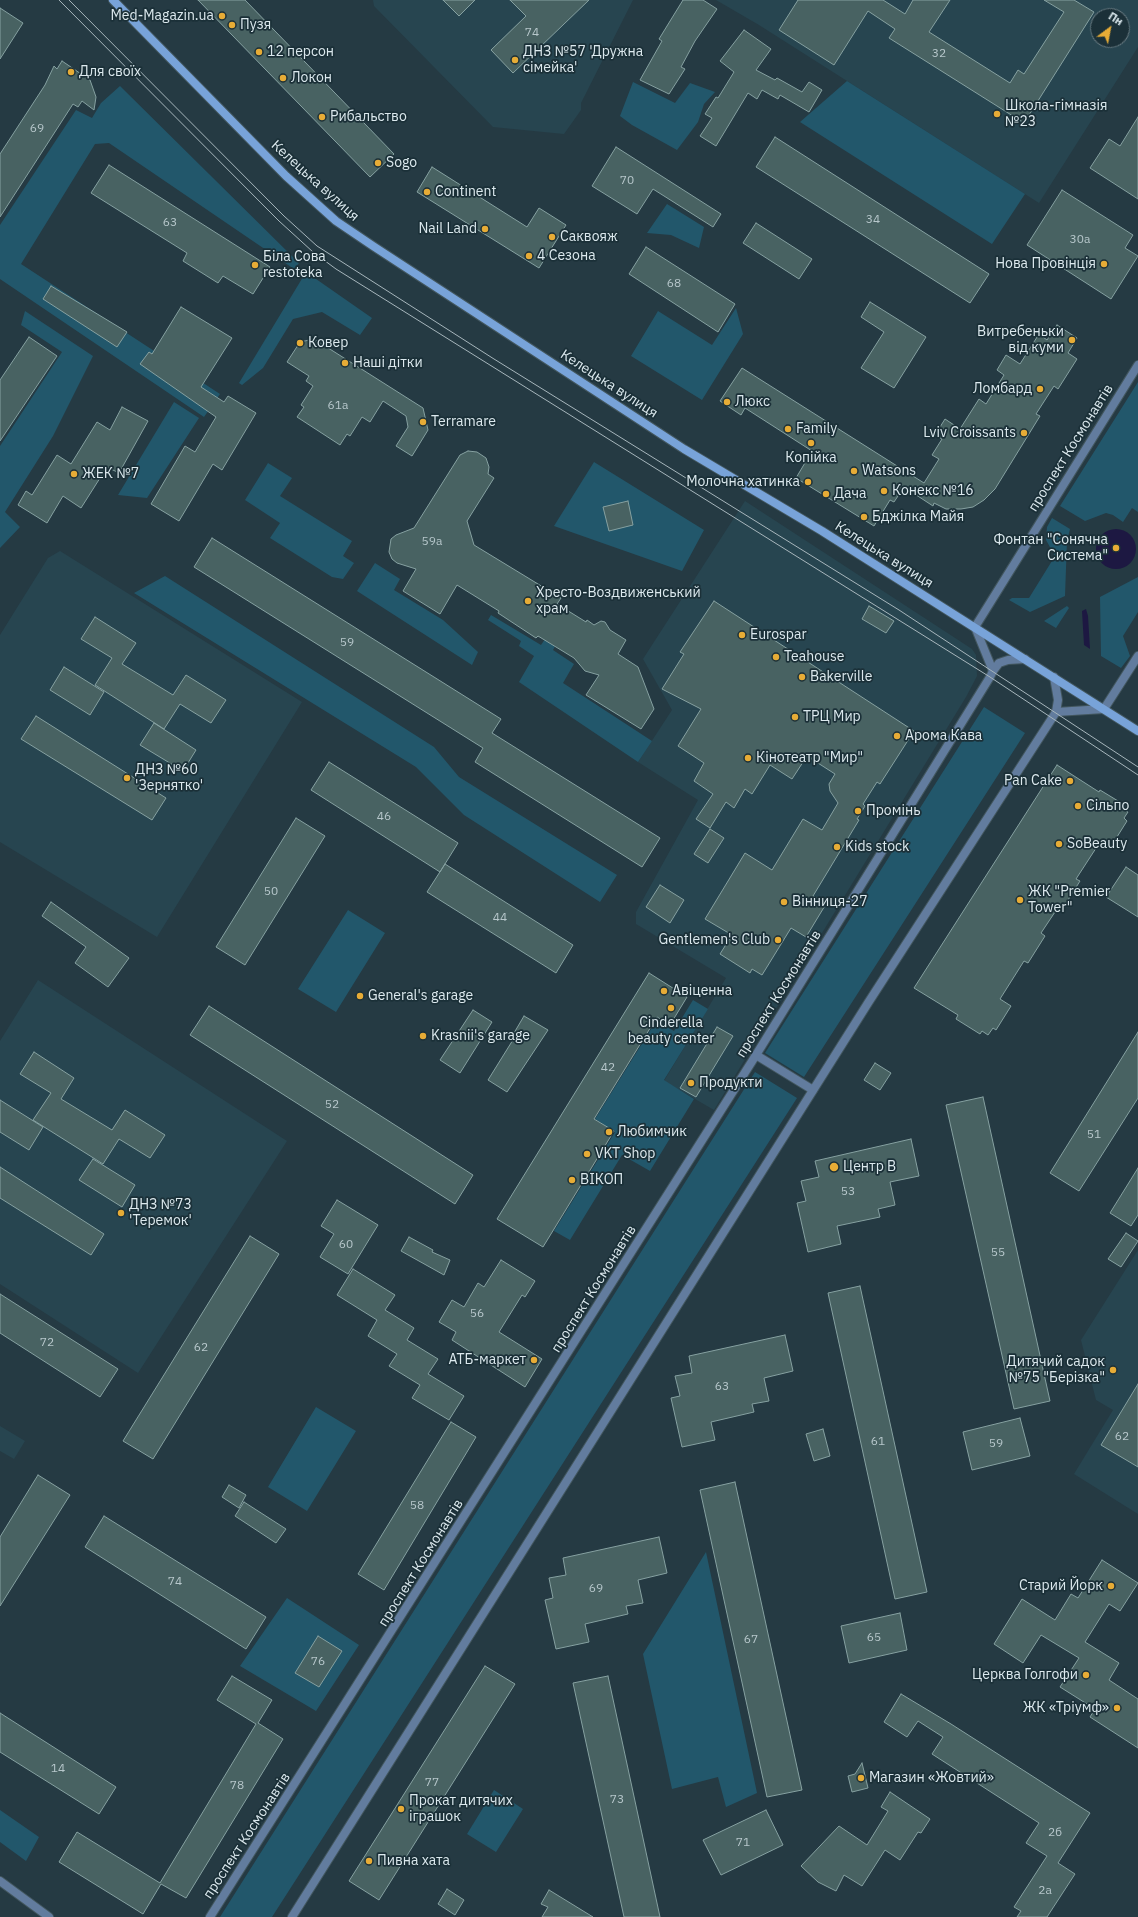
<!DOCTYPE html>
<html>
<head>
<meta charset="utf-8">
<style>
	body { margin:0 }
	#map { position:relative; width:1138px; height:1917px; overflow:hidden; background:#253a43; font-family:"IBM Plex Sans",sans-serif }
	canvas { display:block }
	.north { position:absolute; left:1090px; top:8px; width:40px; height:40px; box-sizing:border-box; background:#1b3038; border:1px solid #687a81; border-radius:50%; rotate:32deg; font-size:11px; font-weight:700; line-height:16px; text-align:center; color:#dce9ee }
	.north::after { content:''; display:block; margin:auto; width:14px; height:18px; background:#e7ac36; clip-path:polygon(50% 0,100% 100%,50% 72%,0 100%) }
</style>
</head>
<body>
<div id="map">
<canvas width="1138" height="1917"></canvas>
<div class="north">Пн</div>
</div>
<script>
const g = document.querySelector('canvas').getContext('2d');
g.lineJoin = 'round';
function paint(path, color) {
  g.fillStyle = color;
  g.fill(path, 'evenodd');
}
function toPath(rows) {
  const path = new Path2D();
  for (const r of rows) {
    if (r.length === 3) {
      path.moveTo(r[0] + r[2], r[1]);
      path.arc(r[0], r[1], r[2], 0, 2 * Math.PI);
      continue;
    }
    path.moveTo(r[0], r[1]);
    for (let i = 2; i < r.length; i += 2) path.lineTo(r[i], r[i + 1]);
  }
  return path;
}
function stroke(path, color, width, dash) {
  g.strokeStyle = color;
  g.lineWidth = width;
  g.lineCap = dash ? 'butt' : 'round';
  g.setLineDash(dash || []);
  g.stroke(path);
}
function label(font, color, halo, rows, align = 'center') {
  g.font = font + ' "IBM Plex Sans",sans-serif';
  g.lineWidth = 3.5;
  g.setLineDash([]);
  g.textBaseline = 'middle';
  g.strokeStyle = halo;
  g.fillStyle = color;
  for (const [text, x, y, turn = 0] of rows) {
    g.save();
    g.translate(x, y);
    g.rotate((+turn || 0) * Math.PI / 180);
    g.textAlign = isNaN(turn) ? turn : align;
    if (halo) g.strokeText(text, 0, 0);
    g.fillText(text, 0, 0);
    g.restore();
  }
}
paint(toPath([
	[373,0,633,0,581,103,581,110,564,134,493,127,374,6],
	[716,0,1138,0,1138,47,1039,203,759,25],
	[1098,16,1122,16,1122,40,1098,40],
	[745,501,972,649,976,655,977,676,966,697,714,1110,664,1081,726,978,636,924,636,912,698,800,638,762,672,710,643,659],
	[60,551,302,702,157,937,0,842,0,635,48,558],
	[38,980,287,1141,138,1373,0,1284,0,1041],
	[1138,1250,1138,1514,1074,1474,1113,1410,1096,1400,1081,1340],
	[0,1426,25,1441,14,1459,0,1451]
]), '#274550');
paint(toPath([
	[847,81,1025,194,992,244,800,122],
	[633,82,675,103,690,83,715,92,704,104,698,122,677,150,632,125,620,116],
	[120,86,299,263,294,269,109,143,95,144,21,264,220,394,204,417,0,279,0,225,76,110,92,118,101,103],
	[667,204,704,227,699,248,671,235,647,233],
	[306,272,372,318,360,335,322,312,293,319,263,368,242,385,239,383],
	[736,308,743,334,702,400,631,356,658,311,712,345],
	[25,311,93,356,53,436,5,512,20,527,0,548,0,446,62,352,21,325],
	[1138,382,1138,512,1132,508,1123,522,1113,515,1106,513,1085,521,1060,506],
	[174,402,199,418,147,498,118,495],
	[594,462,704,530,682,571,554,526],
	[268,463,292,478,280,496,352,541,343,556,354,563,343,579,332,577,270,538,280,523,245,500],
	[1052,518,1070,529,1067,541,1065,596,1030,612,1009,600,1012,598,1029,598,1055,556,1046,540,1047,527],
	[375,563,400,579,394,590,443,620,478,652,472,665,357,591],
	[165,576,434,747,459,777,617,875,600,902,464,815,416,767,134,593],
	[1138,577,1138,612,1123,636,1130,656,1121,668,1101,656,1100,597],
	[1067,606,1069,608,1056,628,1044,621],
	[491,615,541,645,545,639,556,644,553,650,574,664,563,683,652,741,638,762,519,682,534,656,519,646,521,641,488,620],
	[984,707,1025,733,804,1077,765,1053],
	[348,910,385,933,336,1012,298,989],
	[693,1000,708,1009,664,1080,694,1099,650,1171,622,1155,570,1240,554,1231,615,1132,595,1119,656,1021,674,1031],
	[755,1072,797,1098,272,1917,220,1917],
	[316,1407,356,1431,307,1511,268,1487],
	[706,1552,757,1793,726,1807,718,1777,672,1789,643,1654],
	[287,1598,359,1645,316,1711,240,1666],
	[494,1790,523,1809,496,1852,467,1834],
	[0,1810,39,1837,26,1861,0,1842]
]), '#22576b');
paint(toPath([
	[1116,549,20],
	[1086,609,1088,616,1090,649,1084,645,1082,611]
]), '#1d1842');
const building = toPath([
	[198,0,245,0,394,154,370,177,198,0],
	[443,0,475,0,459,16,443,0],
	[510,0,589,0,513,73,491,50,526,16,510,0],
	[683,0,703,0,717,9,695,41,681,67,685,69,669,94,640,80,662,41,659,39,683,0],
	[798,0,883,0,905,14,913,0,950,0,929,32,1010,83,1018,70,1024,74,1064,12,1044,0,1074,0,1094,12,1024,123,889,38,895,29,868,11,834,65,779,30,798,0],
	[0,8,23,23,0,59,0,8],
	[744,30,771,49,756,70,775,80,777,78,802,92,809,82,822,90,809,112,780,95,778,99,762,90,757,99,748,93,716,146,700,136,712,118,705,114,716,97,718,98,734,72,720,61,744,30],
	[62,61,90,80,96,97,94,110,82,101,78,107,73,104,0,217,0,154,45,85,54,66,57,69,62,61],
	[1138,117,1138,199,1090,168,1109,139,1120,146,1138,117],
	[775,137,989,274,970,303,756,167,775,137],
	[616,147,721,214,713,227,653,189,637,214,592,186,616,147],
	[109,165,270,267,253,294,223,276,218,283,183,261,187,253,91,193,109,165],
	[432,167,527,227,539,208,566,225,539,268,417,192,432,167],
	[1062,190,1133,235,1125,248,1138,256,1111,299,1027,245,1062,190],
	[756,223,812,259,799,279,743,243,756,223],
	[646,247,735,304,718,332,629,274,646,247],
	[51,286,127,332,117,347,43,299,51,286],
	[870,302,926,337,894,388,861,368,884,332,861,317,870,302],
	[181,307,232,338,201,387,224,402,228,396,256,413,222,470,213,464,179,521,151,504,185,446,195,452,216,417,140,364,149,352,152,354,181,307],
	[1057,325,1077,338,1068,353,1077,359,1058,389,1054,386,1036,414,1040,416,995,489,984,500,973,507,961,509,946,509,934,503,933,506,904,487,894,502,890,500,874,526,796,478,812,451,745,408,741,415,720,401,742,368,924,483,939,459,932,455,942,439,935,435,945,419,960,429,979,399,986,404,1004,375,997,370,1006,355,1020,364,1039,334,1047,340,1057,325],
	[29,337,57,356,0,441,0,380,29,337],
	[314,339,423,408,428,430,412,456,396,446,408,427,406,416,383,401,370,422,362,417,350,436,347,434,340,445,297,417,304,407,301,405,313,386,306,381,309,376,287,362,300,342,314,339],
	[122,407,148,421,119,473,107,467,81,508,63,496,47,523,18,505,26,491,32,495,57,455,71,464,97,422,110,430,122,407],
	[468,451,477,452,486,458,489,467,488,474,494,478,467,521,474,545,561,598,557,604,586,622,587,620,594,625,601,621,605,622,610,630,626,640,618,654,638,667,654,709,641,729,586,695,599,675,585,671,574,658,538,636,536,638,498,613,499,611,457,585,440,614,403,591,416,569,397,563,392,559,389,552,391,539,396,535,414,528,460,455,468,451],
	[628,501,633,525,609,531,603,507,628,501],
	[212,538,501,719,492,733,660,838,642,867,475,762,483,748,194,567,212,538],
	[714,601,914,731,880,784,877,782,863,804,865,806,857,819,859,820,813,896,826,904,806,937,791,928,762,975,752,969,750,973,720,954,732,935,705,919,745,853,772,870,803,819,822,830,838,803,830,791,829,784,835,774,807,756,792,779,770,765,752,794,745,789,734,808,726,802,710,828,696,819,713,794,694,781,704,763,678,746,701,709,662,689,684,654,680,652,714,601],
	[869,606,894,621,886,633,862,619,869,606],
	[95,617,136,643,122,664,173,695,186,675,226,700,211,723,180,704,164,729,95,685,112,658,81,639,95,617],
	[64,667,104,692,90,715,50,690,64,667],
	[36,716,166,798,152,820,21,739,36,716],
	[154,723,196,750,183,771,140,745,154,723],
	[329,762,458,843,440,872,311,790,329,762],
	[1057,765,1099,792,1100,790,1123,804,1121,808,1128,812,1124,818,1127,821,1110,848,1100,842,1076,879,1080,881,1063,908,1059,906,1041,933,1045,936,1028,963,1024,961,1000,999,1011,1006,996,1030,993,1028,988,1035,982,1031,980,1034,956,1019,958,1015,914,988,1057,765],
	[296,818,325,836,245,965,216,947,296,818],
	[710,829,724,838,708,863,694,854,710,829],
	[445,864,573,945,556,973,427,892,445,864],
	[1126,867,1138,875,1138,917,1106,897,1126,867],
	[660,885,684,900,670,923,646,907,660,885],
	[51,902,129,958,108,987,75,963,86,947,42,916,51,902],
	[649,973,687,997,670,1025,657,1017,594,1119,614,1131,543,1247,497,1219,649,973],
	[209,1006,473,1175,455,1204,190,1035,209,1006],
	[473,1010,492,1022,460,1073,440,1060,473,1010],
	[524,1016,548,1030,507,1092,488,1080,516,1035,514,1033,524,1016],
	[717,1027,733,1036,696,1097,680,1088,717,1027],
	[1138,1032,1138,1098,1079,1191,1050,1173,1138,1032],
	[34,1052,74,1078,61,1099,112,1130,125,1110,165,1135,150,1158,119,1139,103,1164,33,1120,51,1093,20,1074,34,1052],
	[875,1063,891,1073,880,1090,864,1080,875,1063],
	[983,1097,1050,1401,1014,1409,946,1105,983,1097],
	[0,1100,43,1127,29,1150,0,1132,0,1100],
	[911,1139,919,1176,890,1182,895,1205,878,1209,880,1217,837,1226,841,1244,808,1252,797,1203,806,1201,801,1181,819,1177,815,1161,911,1139],
	[93,1159,135,1185,122,1207,79,1180,93,1159],
	[0,1167,104,1234,91,1255,0,1198,0,1167],
	[1138,1168,1138,1215,1131,1226,1110,1213,1138,1168],
	[337,1200,378,1225,348,1274,320,1257,334,1234,321,1226,337,1200],
	[1126,1233,1138,1241,1121,1267,1108,1259,1126,1233],
	[250,1236,279,1254,153,1459,123,1441,250,1236],
	[409,1237,433,1250,432,1252,450,1260,444,1275,401,1251,409,1237],
	[501,1260,535,1281,525,1297,522,1295,499,1332,542,1359,525,1387,452,1340,456,1332,439,1322,452,1300,464,1307,478,1283,484,1287,501,1260],
	[353,1269,395,1295,385,1310,414,1328,407,1340,438,1359,428,1374,464,1396,449,1420,412,1398,420,1385,389,1366,397,1354,368,1336,377,1320,337,1295,353,1269],
	[860,1286,927,1592,895,1599,828,1293,860,1286],
	[0,1294,118,1369,100,1397,0,1333,0,1294],
	[785,1335,793,1371,764,1378,769,1401,752,1404,754,1412,711,1422,715,1440,682,1447,671,1398,680,1396,675,1376,692,1373,689,1356,785,1335],
	[1138,1384,1138,1467,1101,1445,1138,1384],
	[1020,1418,1030,1456,972,1470,963,1432,1020,1418],
	[451,1422,476,1437,384,1590,358,1574,451,1422],
	[823,1429,830,1456,814,1461,806,1434,823,1429],
	[38,1475,70,1495,0,1606,0,1537,38,1475],
	[735,1482,802,1790,767,1797,700,1490,735,1482],
	[229,1485,246,1495,239,1508,222,1497,229,1485],
	[244,1502,286,1529,276,1543,235,1516,244,1502],
	[104,1516,266,1617,246,1649,85,1547,104,1516],
	[659,1537,667,1573,638,1580,643,1603,626,1606,628,1614,585,1624,589,1642,556,1649,545,1600,553,1598,549,1578,566,1575,563,1558,659,1537],
	[1102,1560,1138,1583,1120,1611,1109,1604,1085,1642,1119,1663,1109,1680,1138,1699,1138,1748,1090,1717,1095,1709,1060,1687,1079,1658,1041,1635,1023,1663,994,1644,1022,1599,1055,1620,1071,1594,1078,1598,1102,1560],
	[900,1613,907,1650,849,1663,841,1626,900,1613],
	[318,1636,342,1651,319,1687,295,1673,318,1636],
	[485,1666,515,1684,379,1900,349,1881,485,1666],
	[232,1676,272,1700,258,1723,283,1739,186,1898,161,1884,143,1914,59,1862,77,1832,160,1883,256,1724,217,1700,232,1676],
	[608,1676,660,1917,624,1917,573,1683,608,1676],
	[901,1694,951,1724,1090,1813,1058,1863,1075,1874,1047,1917,1017,1917,1021,1911,1014,1907,1047,1856,1026,1843,1039,1823,932,1754,943,1737,918,1721,907,1737,884,1722,901,1694],
	[0,1713,116,1787,99,1814,0,1752,0,1713],
	[862,1763,868,1788,852,1792,848,1776,855,1774,862,1763],
	[890,1792,930,1819,921,1833,918,1832,900,1860,885,1850,862,1886,844,1875,836,1891,818,1882,801,1866,839,1826,867,1845,888,1811,881,1807,890,1792],
	[766,1810,783,1845,721,1875,703,1840,766,1810],
	[447,1889,464,1900,455,1915,438,1904,447,1889],
	[549,1890,593,1917,542,1917,548,1907,541,1904,549,1890]
]);
paint(building, '#486262');
stroke(building, '#86a1a1', 1);
const minor = toPath([
	[756,1055,813,1090]
]);
const tertiary = toPath([
	[993,671,999,663,1008,660,1025,659],
	[1056,712,1104,709,1138,656],
	[0,1881,49,1917],
	[210,1917,756,1055,990,677,993,671,975,627,1138,365],
	[292,1917,868,1003,1056,712,1058,700,1054,677]
]);
const secondary = toPath([
	[113,0,286,176,336,221,373,246,684,449,822,531,1138,731]
]);
stroke(minor, '#42565e', 10);
stroke(tertiary, '#42565e', 10);
stroke(secondary, '#42565e', 10);
stroke(minor, '#627c9e', 8);
stroke(tertiary, '#627c9e', 8);
stroke(secondary, '#78a3d9', 8);
stroke(toPath([
	[59,0,279,221,313,252,336,269,990,677,1138,775],
	[69,0,284,216,317,246,494,359,899,610,1138,767]
]), '#a7b6bc', 1);
for (const [x, y, r, color] of [
	[222,16,4,"#e7ac36"],
	[232,25,4,"#e7ac36"],
	[259,52,4,"#e7ac36"],
	[515,60,4,"#e7ac36"],
	[71,72,4,"#e7ac36"],
	[283,78,4,"#e7ac36"],
	[997,114,4,"#e7ac36"],
	[322,117,4,"#e7ac36"],
	[378,163,4,"#e7ac36"],
	[427,192,4,"#e7ac36"],
	[485,229,4,"#e7ac36"],
	[552,237,4,"#e7ac36"],
	[529,256,4,"#e7ac36"],
	[1104,264,4,"#e7ac36"],
	[255,265,4,"#e7ac36"],
	[1072,340,4,"#e7ac36"],
	[300,343,4,"#e7ac36"],
	[345,363,4,"#e7ac36"],
	[1040,389,4,"#e7ac36"],
	[727,402,4,"#e7ac36"],
	[423,422,4,"#e7ac36"],
	[788,429,4,"#e7ac36"],
	[1024,433,4,"#e7ac36"],
	[811,443,4,"#e7ac36"],
	[854,471,4,"#e7ac36"],
	[74,474,4,"#e7ac36"],
	[808,482,4,"#e7ac36"],
	[884,491,4,"#e7ac36"],
	[826,494,4,"#e7ac36"],
	[864,517,4,"#e7ac36"],
	[1116,548,4,"#e7ac36"],
	[528,601,4,"#e7ac36"],
	[742,635,4,"#e7ac36"],
	[776,657,4,"#e7ac36"],
	[802,677,4,"#e7ac36"],
	[795,717,4,"#e7ac36"],
	[897,736,4,"#e7ac36"],
	[748,758,4,"#e7ac36"],
	[127,778,4,"#e7ac36"],
	[1070,781,4,"#e7ac36"],
	[1078,806,4,"#e7ac36"],
	[858,811,4,"#e7ac36"],
	[1059,844,4,"#e7ac36"],
	[837,847,4,"#e7ac36"],
	[1020,900,4,"#e7ac36"],
	[784,902,4,"#e7ac36"],
	[778,940,4,"#e7ac36"],
	[664,991,4,"#e7ac36"],
	[360,996,4,"#e7ac36"],
	[671,1008,4,"#e7ac36"],
	[423,1036,4,"#e7ac36"],
	[691,1083,4,"#e7ac36"],
	[609,1132,4,"#e7ac36"],
	[587,1154,4,"#e7ac36"],
	[834,1167,5,"#e7ac36"],
	[572,1180,4,"#e7ac36"],
	[121,1213,4,"#e7ac36"],
	[534,1360,4,"#e7ac36"],
	[1113,1370,4,"#e7ac36"],
	[1111,1586,4,"#e7ac36"],
	[1086,1675,4,"#e7ac36"],
	[1117,1708,4,"#e7ac36"],
	[861,1778,4,"#e7ac36"],
	[401,1809,4,"#e7ac36"],
	[369,1861,4,"#e7ac36"]
]) {
  const dot = new Path2D();
  dot.arc(x, y, r, 0, 2 * Math.PI);
  g.fillStyle = color;
  g.fill(dot);
  stroke(dot, '#1b3038', 1.5);
}
label('12px', '#b7c7cb', null, [
	["74",532,33],
	["32",939,54],
	["69",37,129],
	["70",627,181],
	["34",873,220],
	["63",170,223],
	["30а",1080,240],
	["68",674,284],
	["61а",338,406],
	["59а",432,542],
	["59",347,643],
	["46",384,817],
	["50",271,892],
	["44",500,918],
	["42",608,1068],
	["52",332,1105],
	["51",1094,1135],
	["53",848,1192],
	["60",346,1245],
	["55",998,1253],
	["56",477,1314],
	["72",47,1343],
	["62",201,1348],
	["63",722,1387],
	["62",1122,1437],
	["61",878,1442],
	["59",996,1444],
	["58",417,1506],
	["74",175,1582],
	["69",596,1589],
	["65",874,1638],
	["67",751,1640],
	["76",318,1662],
	["14",58,1769],
	["77",432,1783],
	["78",237,1786],
	["73",617,1800],
	["2б",1055,1833],
	["71",743,1843],
	["2а",1045,1891]
]);
label('14px', '#dce9ee', '#1b3038', [
	["Med-Magazin.ua",214,16,"right"],
	["Пузя",240,25],
	["12 персон",267,52],
	["ДНЗ №57 'Дружна",523,52],
	["сімейка'",523,68],
	["Для своїх",79,72],
	["Локон",291,78],
	["Школа-гімназія",1005,106],
	["№23",1005,122],
	["Рибальство",330,117],
	["Sogo",386,163],
	["Continent",435,192],
	["Nail Land",477,229,"right"],
	["Саквояж",560,237],
	["4 Сезона",537,256],
	["Біла Сова",263,257],
	["restoteka",263,273],
	["Нова Провінція",1096,264,"right"],
	["Витребеньки",1064,332,"right"],
	["від куми",1064,348,"right"],
	["Ковер",308,343],
	["Наші дітки",353,363],
	["Ломбард",1032,389,"right"],
	["Люкс",735,402],
	["Terramare",431,422],
	["Family",796,429],
	["Lviv Croissants",1016,433,"right"],
	["Копійка",811,458,"center"],
	["Watsons",862,471],
	["ЖЕК №7",82,474],
	["Молочна хатинка",800,482,"right"],
	["Конекс №16",892,491],
	["Дача",834,494],
	["Бджілка Майя",872,517],
	["Фонтан \"Сонячна",1108,540,"right"],
	["Система\"",1108,556,"right"],
	["Хресто-Воздвиженський",536,593],
	["храм",536,609],
	["Eurospar",750,635],
	["Teahouse",784,657],
	["Bakerville",810,677],
	["ТРЦ Мир",803,717],
	["Арома Кава",905,736],
	["Кінотеатр \"Мир\"",756,758],
	["ДНЗ №60",135,770],
	["'Зернятко'",135,786],
	["Pan Cake",1062,781,"right"],
	["Сільпо",1086,806],
	["Промінь",866,811],
	["SoBeauty",1067,844],
	["Kids stock",845,847],
	["ЖК \"Premier",1028,892],
	["Tower\"",1028,908],
	["Вінниця-27",792,902],
	["Gentlemen's Club",770,940,"right"],
	["Авіценна",672,991],
	["General's garage",368,996],
	["Cinderella",671,1023,"center"],
	["beauty center",671,1039,"center"],
	["Krasnii's garage",431,1036],
	["Продукти",699,1083],
	["Любимчик",617,1132],
	["VKT Shop",595,1154],
	["Центр В",843,1167],
	["ВІКОП",580,1180],
	["ДНЗ №73",129,1205],
	["'Теремок'",129,1221],
	["АТБ-маркет",526,1360,"right"],
	["Дитячий садок",1105,1362,"right"],
	["№75 \"Берізка\"",1105,1378,"right"],
	["Старий Йорк",1103,1586,"right"],
	["Церква Голгофи",1078,1675,"right"],
	["ЖК «Тріумф»",1109,1708,"right"],
	["Магазин «Жовтий»",869,1778],
	["Прокат дитячих",409,1801],
	["іграшок",409,1817],
	["Пивна хата",377,1861]
], 'left');
label('14px', '#dce9ee', '#1b3038', [
	["Келецька вулиця",315,181,42],
	["Келецька вулиця",609,384,33],
	["проспект Космонавтів",1071,448,-58],
	["Келецька вулиця",884,555,32],
	["проспект Космонавтів",779,994,-58],
	["проспект Космонавтів",594,1289,-58],
	["проспект Космонавтів",421,1563,-58],
	["проспект Космонавтів",247,1836,-57]
]);
</script>
</body>
</html>
